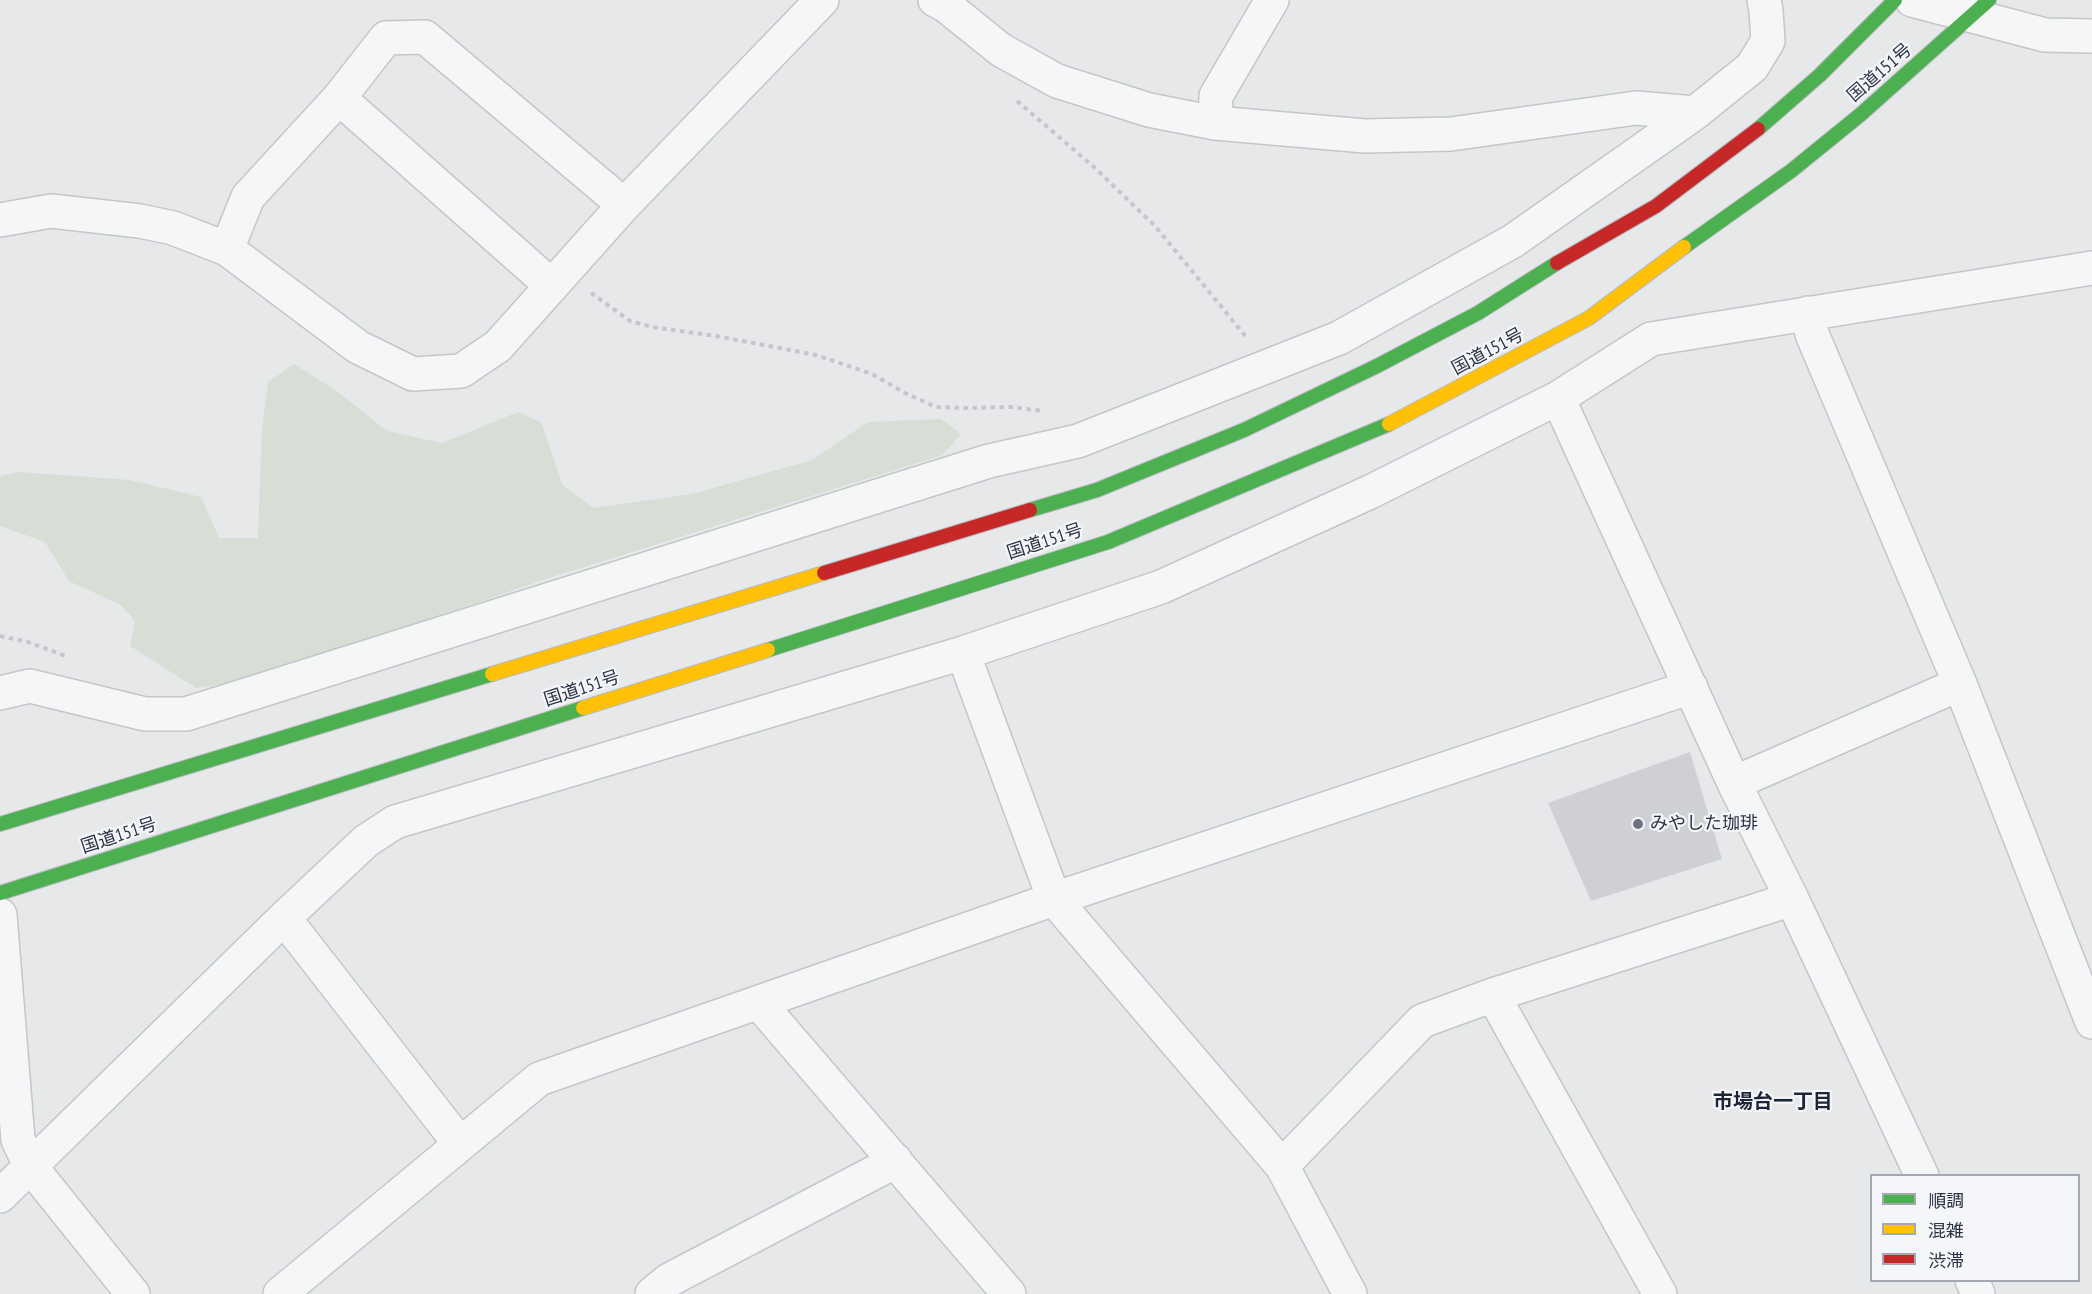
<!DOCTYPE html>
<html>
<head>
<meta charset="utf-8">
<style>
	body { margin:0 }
	#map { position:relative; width:2092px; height:1294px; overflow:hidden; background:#e6e8ea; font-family:"PT Sans Narrow","Noto Sans JP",sans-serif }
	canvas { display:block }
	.legend { position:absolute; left:1870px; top:1174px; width:210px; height:108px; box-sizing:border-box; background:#f4f6f9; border:2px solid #a4a8b1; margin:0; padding:8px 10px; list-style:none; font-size:18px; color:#2b3445 }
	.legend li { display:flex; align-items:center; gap:12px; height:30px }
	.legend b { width:30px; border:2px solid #a4a8b1 }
</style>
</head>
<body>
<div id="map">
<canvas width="2092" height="1294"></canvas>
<ul class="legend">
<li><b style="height:8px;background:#4caf50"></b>順調</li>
<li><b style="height:8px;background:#ffc107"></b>混雑</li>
<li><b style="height:8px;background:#c62828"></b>渋滞</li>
</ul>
</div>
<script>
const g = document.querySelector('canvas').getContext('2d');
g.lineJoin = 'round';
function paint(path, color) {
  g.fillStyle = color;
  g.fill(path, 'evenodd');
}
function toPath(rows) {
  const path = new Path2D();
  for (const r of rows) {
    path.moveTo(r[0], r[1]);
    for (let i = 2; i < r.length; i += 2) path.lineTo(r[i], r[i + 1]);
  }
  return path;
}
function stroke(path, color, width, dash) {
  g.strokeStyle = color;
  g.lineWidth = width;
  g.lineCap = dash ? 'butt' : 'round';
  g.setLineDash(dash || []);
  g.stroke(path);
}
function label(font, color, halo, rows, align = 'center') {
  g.font = font + ' "PT Sans Narrow","Noto Sans JP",sans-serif';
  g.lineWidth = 4.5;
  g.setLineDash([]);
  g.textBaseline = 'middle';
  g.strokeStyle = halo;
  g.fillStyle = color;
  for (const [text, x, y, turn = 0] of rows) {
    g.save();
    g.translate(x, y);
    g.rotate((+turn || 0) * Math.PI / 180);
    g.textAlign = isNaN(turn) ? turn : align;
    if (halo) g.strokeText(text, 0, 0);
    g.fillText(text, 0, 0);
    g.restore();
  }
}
paint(toPath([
	[294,364,338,392,387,431,442,443,518,412,541,422,562,484,593,508,692,494,812,460,868,422,941,419,961,434,943,455,552,577,250,680,196,688,130,646,135,621,121,605,69,581,45,542,0,526,0,476,18,472,130,480,201,497,219,538,258,538,262,430,268,382]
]), '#d6ded6');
paint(toPath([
	[1690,752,1722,859,1591,901,1548,803]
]), '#ced0d3');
const street = toPath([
	[935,0,945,5,1001,50,1057,81,1149,110,1215,123,1365,136,1451,134,1636,108,1695,113,1752,67,1768,41,1766,11,1764,0],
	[1912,0,2045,35,2092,36],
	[339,98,552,286],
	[1215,123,1216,96,1272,0],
	[0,220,51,211,140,221,173,228,227,249,358,347,413,374,461,371,498,346,624,205,822,0],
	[227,249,248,197,339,98,386,38,425,37,624,205],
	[1808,313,1812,334,1960,684,2092,1022],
	[1558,398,1734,783,1792,899,1922,1176],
	[963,653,1054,899,1282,1166,1350,1294],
	[0,693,30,686,145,714,186,714,989,461,1078,441,1339,338,1513,241,1695,113],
	[1734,783,1960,684],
	[0,915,18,1140,31,1167,133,1294],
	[284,918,460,1144],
	[1493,995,1660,1294],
	[759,1003,1009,1294],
	[1282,1166,1422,1021,1493,995,1792,899],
	[0,1196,284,918,366,841,395,822,963,653,1161,587,1370,492,1558,398,1651,339,2092,268],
	[1972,1280,1978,1294],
	[280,1294,539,1079,1054,899,1691,687],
	[652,1294,669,1280,879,1170,895,1160]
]);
const fast = toPath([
	[1758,129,1820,75,1895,0],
	[1684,247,1791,171,1860,115,1989,0],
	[1030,510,1097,490,1244,430,1377,366,1478,313,1557,263],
	[768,650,1108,542,1389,424],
	[0,824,492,674],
	[0,893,583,708]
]);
const slow = toPath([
	[1389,424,1589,318,1684,247],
	[492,674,824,573],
	[583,708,768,650]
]);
const jam = toPath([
	[1557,263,1656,206,1758,129],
	[824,573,1030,510]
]);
stroke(street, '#c4c6c8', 36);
stroke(fast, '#b8bbbf', 16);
stroke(slow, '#b8bbbf', 16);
stroke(jam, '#b8bbbf', 16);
stroke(toPath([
	[1017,101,1095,168,1155,226,1247,338],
	[591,293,630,321,652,327,716,336,816,355,872,374,905,393,936,407,964,408,1011,407,1043,411],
	[0,636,28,642,68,657]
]), '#c5c6ca', 4, [4.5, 4.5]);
stroke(street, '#f5f6f7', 33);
stroke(fast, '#4caf50', 14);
stroke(slow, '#ffc107', 14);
stroke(jam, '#c62828', 14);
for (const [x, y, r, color] of [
	[1638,824,6,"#6c737f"]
]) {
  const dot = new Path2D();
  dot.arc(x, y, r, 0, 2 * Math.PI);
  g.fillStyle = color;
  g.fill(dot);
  stroke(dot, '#f4f6f9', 2);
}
label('18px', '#2b3445', '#f4f6f9', [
	["国道151号",1880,73,-41],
	["国道151号",1488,352,-28],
	["国道151号",1045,542,-18],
	["国道151号",582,689,-18],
	["国道151号",119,836,-18]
]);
label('18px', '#2b3445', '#f4f6f9', [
	["みやした珈琲",1650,824]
], 'left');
label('bold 20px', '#1d2536', '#f4f6f9', [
	["市場台一丁目",1773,1102]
]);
</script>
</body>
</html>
